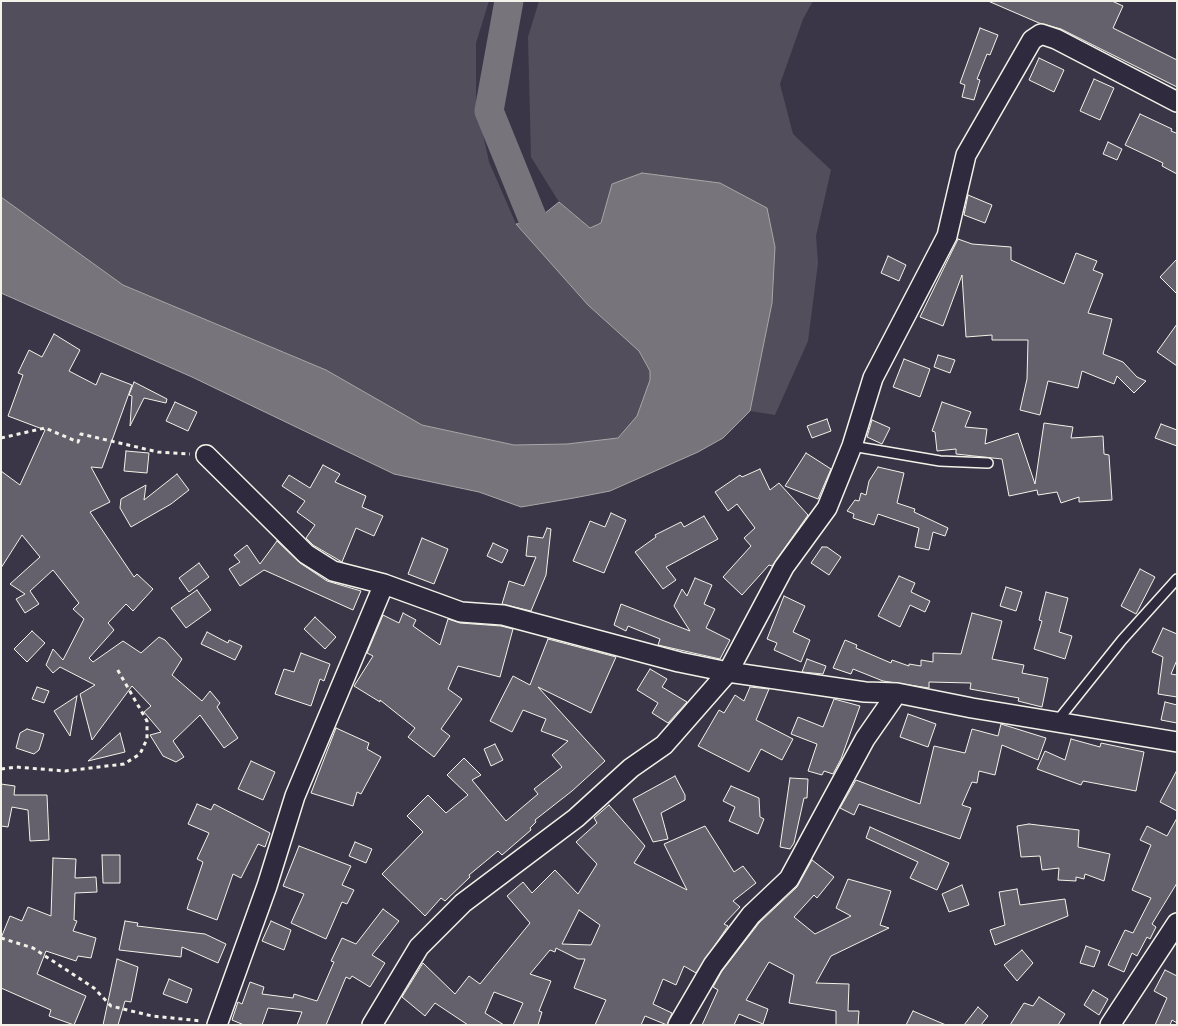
<!DOCTYPE html>
<html>
<head>
<meta charset="utf-8">
<style>
	body { margin:0 }
	#map { position:relative; width:1178px; height:1026px; overflow:hidden; background:#3b3647; font-family:Delius,sans-serif }
	canvas { display:block }
	.frame { position:absolute; inset:0; border:2px solid #f4f1e8; pointer-events:none }
</style>
</head>
<body>
<div id="map">
<canvas width="1178" height="1026"></canvas>
<div class="frame"></div>
</div>
<script>
const g = document.querySelector('canvas').getContext('2d');
g.lineJoin = 'round';
function paint(path, color) {
  g.fillStyle = color;
  g.fill(path, 'evenodd');
}
function toPath(rows) {
  const path = new Path2D();
  for (const r of rows) {
    path.moveTo(r[0], r[1]);
    for (let i = 2; i < r.length; i += 2) path.lineTo(r[i], r[i + 1]);
  }
  return path;
}
function stroke(path, color, width, dash) {
  g.strokeStyle = color;
  g.lineWidth = width;
  g.lineCap = dash ? 'butt' : 'round';
  g.setLineDash(dash || []);
  g.stroke(path);
}
paint(toPath([
	[1,1,489,1,476,43,476,102,489,162,516,224,588,305,639,351,650,371,650,380,637,416,618,438,567,444,514,445,422,425,326,370,123,285,1,197],
	[539,1,813,1,803,19,780,84,793,134,831,170,816,236,818,263,808,341,775,415,750,411,772,303,612,184,601,223,590,228,559,202,531,157,528,37]
]), '#534e5c');
const water = toPath([
	[642,173,720,183,767,208,775,247,772,303,750,411,723,438,698,452,610,491,574,498,521,507,479,492,394,474,192,377,1,293,1,197,123,285,326,370,422,425,514,445,567,444,618,438,637,416,650,380,650,371,639,351,588,305,516,224,534,222,559,202,590,228,601,223,612,184,642,173]
]);
paint(water, '#78747b');
stroke(water, '#aaa6a7', 1);
stroke(toPath([
	[509,1,489,111,534,222,565,246]
]), '#78747b', 29);
const building = toPath([
	[988,1,1112,1,1123,6,1113,28,1177,60,1177,87,1061,29,1039,23,988,1],
	[980,28,998,35,990,55,987,54,977,79,980,80,974,100,962,97,965,85,960,83,980,28],
	[1039,58,1064,70,1054,92,1029,80,1039,58],
	[1094,79,1114,88,1100,120,1080,111,1094,79],
	[1140,114,1172,129,1171,131,1176,133,1177,132,1177,174,1162,166,1163,163,1125,145,1140,114],
	[1108,142,1122,149,1117,160,1103,154,1108,142],
	[968,195,992,205,985,223,964,215,968,195],
	[958,239,972,244,1011,247,1011,260,1064,284,1076,253,1097,261,1093,270,1103,274,1088,313,1112,319,1103,354,1123,362,1137,377,1146,381,1134,393,1117,376,1114,384,1082,371,1078,388,1048,381,1040,415,1020,410,1027,379,1028,340,992,340,992,335,966,337,962,275,943,326,920,317,958,239],
	[888,256,906,265,899,281,881,273,888,256],
	[1177,259,1177,294,1160,277,1177,259],
	[1177,324,1177,366,1157,352,1177,324],
	[54,334,80,350,69,371,96,385,101,373,132,385,102,468,91,467,110,502,90,512,134,577,137,574,153,589,133,611,126,604,108,623,114,630,89,658,93,662,123,641,141,653,159,637,165,640,182,659,172,675,202,701,210,691,220,703,217,707,238,738,224,748,200,715,173,741,184,757,176,762,163,756,150,735,161,732,144,712,151,706,132,686,92,740,80,694,95,685,60,667,53,673,46,665,53,649,63,660,84,619,73,609,79,603,53,570,30,591,39,604,25,613,16,599,25,594,10,584,40,557,22,535,1,568,1,471,20,485,45,430,8,416,23,375,18,373,29,350,42,357,54,334],
	[938,355,955,360,950,373,934,367,938,355],
	[904,359,930,369,920,397,893,387,904,359],
	[134,382,167,399,166,403,144,398,130,426,132,396,129,395,134,382],
	[175,402,197,412,188,431,166,421,175,402],
	[942,402,971,412,965,427,987,429,985,444,1018,433,1035,484,1044,423,1073,427,1071,438,1103,436,1104,454,1109,455,1112,500,1079,502,1079,497,1061,503,1057,492,1038,495,1037,490,1009,496,1002,459,956,454,956,449,937,451,935,432,932,431,942,402],
	[827,419,831,431,812,438,807,426,827,419],
	[872,420,890,428,882,444,867,437,872,420],
	[1161,424,1177,430,1177,446,1155,438,1161,424],
	[126,451,149,453,147,473,124,471,126,451],
	[806,453,831,469,818,499,785,486,806,453],
	[323,465,340,474,335,482,366,496,362,507,383,516,374,536,356,528,342,562,313,545,306,538,315,525,297,512,305,501,282,486,289,475,310,488,323,465],
	[878,467,904,473,897,503,915,509,914,512,948,528,945,536,933,532,929,550,915,547,919,528,878,514,874,525,853,518,854,514,847,511,855,500,859,501,861,493,866,495,869,481,878,467],
	[760,469,770,490,779,483,808,515,772,566,769,565,742,595,723,577,751,546,744,538,755,528,737,504,728,511,715,492,740,475,742,477,760,469],
	[177,474,189,490,171,504,131,527,120,508,121,499,146,485,144,500,177,474],
	[611,513,626,520,604,573,573,561,590,521,605,527,611,513],
	[704,516,718,539,666,567,676,580,663,589,635,552,656,537,655,535,681,522,684,527,704,516],
	[547,528,551,529,546,575,531,611,502,604,509,581,524,586,536,557,526,556,528,536,543,538,547,528],
	[422,538,448,549,434,584,408,574,422,538],
	[277,541,300,563,327,581,361,591,353,610,264,570,240,586,229,569,240,562,234,555,247,545,260,564,277,541],
	[493,543,508,550,502,563,487,556,493,543],
	[822,547,827,547,841,557,829,575,811,563,822,547],
	[199,563,209,577,189,592,179,578,199,563],
	[1140,569,1155,577,1136,614,1121,606,1140,569],
	[899,576,915,583,911,592,930,601,925,612,910,605,900,627,878,616,899,576],
	[695,578,712,585,704,604,715,609,706,628,730,640,720,659,658,645,660,639,628,626,626,631,614,625,621,604,690,631,674,606,682,589,687,596,695,578],
	[1006,587,1022,592,1016,611,1000,606,1006,587],
	[197,590,211,610,186,628,171,608,197,590],
	[1046,592,1068,598,1059,632,1072,636,1065,659,1034,649,1042,621,1039,620,1046,592],
	[784,596,805,606,793,632,810,640,801,662,774,650,777,643,767,639,784,596],
	[403,613,416,620,413,626,440,645,448,619,460,623,501,626,513,629,500,677,458,666,448,689,462,699,441,729,450,736,434,757,408,737,415,728,380,700,380,702,354,686,373,656,367,653,383,615,399,623,403,613],
	[972,613,1002,621,992,659,1024,665,1022,673,1048,678,1042,707,1018,701,1019,698,970,689,971,683,929,682,929,688,883,681,853,669,851,674,833,668,845,640,857,645,856,648,891,663,892,660,909,666,909,664,921,666,921,660,933,662,933,653,961,654,972,613],
	[315,617,336,637,325,649,304,629,315,617],
	[1163,628,1177,634,1177,660,1171,674,1177,675,1177,697,1158,694,1163,657,1152,652,1163,628],
	[32,631,45,643,27,662,14,649,32,631],
	[207,632,228,643,229,640,242,646,235,660,201,644,207,632],
	[548,639,616,657,591,713,538,687,605,761,572,791,535,820,536,822,530,828,531,830,502,855,498,851,469,875,470,877,445,901,441,898,425,916,382,874,423,832,407,816,428,795,446,813,468,795,447,775,464,758,481,775,472,780,506,821,538,794,534,789,562,767,552,755,568,741,541,731,546,719,523,710,512,732,490,721,513,676,530,685,548,639],
	[301,653,330,664,324,681,320,679,311,706,275,694,284,669,294,672,301,653],
	[807,659,826,666,823,674,802,672,807,659],
	[650,669,667,679,662,687,687,702,668,723,652,713,658,703,637,690,650,669],
	[37,687,49,691,44,703,32,699,37,687],
	[750,687,769,689,756,720,793,739,782,760,761,749,749,772,698,746,719,710,724,713,735,695,744,701,750,687],
	[77,696,70,736,54,711,77,696],
	[834,699,860,706,841,759,833,774,824,771,822,775,808,771,817,744,791,734,798,717,823,727,834,699],
	[1165,702,1177,705,1177,723,1161,720,1165,702],
	[908,714,936,724,928,747,900,737,908,714],
	[1001,724,1046,738,1038,760,1002,745,995,775,979,771,977,783,972,782,962,805,971,808,960,839,859,804,854,815,840,808,856,780,920,804,934,746,965,753,972,729,998,736,1001,724],
	[336,728,369,743,367,749,381,757,361,794,357,792,353,806,311,793,336,728],
	[27,729,44,734,39,750,34,754,16,748,20,733,27,729],
	[120,733,125,752,88,761,120,733],
	[1071,739,1100,747,1101,743,1144,752,1136,791,1083,781,1081,785,1037,769,1045,751,1065,760,1071,739],
	[495,744,503,760,491,766,484,749,495,744],
	[251,761,275,772,263,800,238,789,251,761],
	[1177,770,1177,811,1160,802,1177,770],
	[675,776,685,795,685,800,661,813,668,839,653,842,633,799,675,776],
	[790,778,808,779,807,798,804,798,794,843,790,849,780,847,790,778],
	[1,784,15,786,14,795,47,795,49,840,30,841,28,810,12,807,8,827,1,826,1,784],
	[731,786,759,798,760,817,764,819,758,834,729,821,735,807,723,801,731,786],
	[197,804,211,810,214,804,270,833,265,847,258,844,241,878,233,874,217,920,187,909,203,862,197,859,209,833,188,824,197,804],
	[609,805,645,846,634,863,687,890,664,844,705,826,734,872,743,866,756,883,733,901,740,907,724,924,728,926,696,973,684,966,676,985,663,979,653,1004,672,1013,667,1025,645,1016,641,1025,595,1025,606,1000,574,988,585,959,578,959,556,948,555,952,550,950,530,974,551,981,539,1011,542,1012,538,1025,513,1025,523,1003,494,992,485,1013,504,1025,468,1025,435,1003,425,1016,402,997,423,963,455,994,469,976,480,984,530,923,507,896,523,882,532,893,555,870,578,894,597,864,576,842,597,823,594,818,609,805],
	[579,910,600,925,591,945,562,944,579,910],
	[1177,818,1177,883,1152,924,1156,927,1150,939,1147,937,1137,956,1132,953,1124,972,1108,965,1125,930,1133,933,1151,898,1132,890,1151,845,1140,840,1147,826,1167,836,1177,818],
	[1029,824,1079,830,1078,847,1110,854,1104,881,1085,874,1084,879,1076,877,1076,881,1058,880,1059,868,1042,870,1040,856,1021,857,1017,826,1029,824],
	[870,827,949,863,937,890,910,878,918,862,866,838,870,827],
	[355,842,372,849,366,863,349,856,355,842],
	[299,846,351,866,342,885,354,890,347,904,342,902,326,939,291,923,304,894,283,886,299,846],
	[102,855,120,855,120,883,103,883,102,855],
	[53,858,76,859,75,878,96,877,97,892,75,893,74,920,77,921,73,931,96,938,91,958,78,956,76,961,46,951,37,974,86,996,74,1025,49,1016,51,1010,1,988,1,938,10,916,22,921,28,907,51,916,53,858],
	[812,860,834,877,817,898,814,895,794,917,815,934,851,916,836,908,848,879,891,891,880,925,889,928,831,956,816,983,849,984,848,1011,859,1011,858,1025,836,1025,836,1011,789,1003,794,975,769,962,746,1000,768,1009,763,1024,739,1014,734,1025,702,1025,718,990,713,987,722,971,759,923,797,887,812,860],
	[962,885,969,905,949,912,942,894,962,885],
	[1017,889,1020,905,1065,899,1068,916,995,945,990,930,1005,925,999,892,1017,889],
	[383,909,399,921,372,955,385,963,370,987,352,976,350,979,346,977,326,1025,297,1025,302,1012,268,1008,262,1025,244,1025,232,1020,238,1002,242,1004,250,982,264,987,262,994,293,998,294,994,317,1001,334,962,331,961,342,938,356,944,383,909],
	[125,921,138,923,137,926,205,934,226,944,218,963,182,947,181,957,119,950,125,921],
	[271,921,291,930,284,950,262,941,271,921],
	[1086,946,1100,951,1094,967,1080,963,1086,946],
	[1022,950,1033,963,1017,981,1004,965,1022,950],
	[117,959,138,967,131,1002,125,1001,118,1025,103,1025,117,959],
	[1165,970,1177,976,1177,1023,1172,1020,1170,1025,1155,1025,1167,998,1154,991,1165,970],
	[169,979,192,989,187,1003,163,994,169,979],
	[1093,990,1108,999,1099,1015,1084,1005,1093,990],
	[1039,997,1065,1014,1058,1025,1010,1025,1024,1003,1033,1006,1039,997],
	[978,1007,988,1016,981,1025,964,1025,978,1007],
	[913,1011,946,1025,906,1025,913,1011]
]);
paint(building, '#65616c');
stroke(building, '#f4f1e8', 1);
const lane = toPath([
	[852,446,940,461,988,463],
	[1058,720,1122,640,1177,579]
]);
const street = toPath([
	[206,455,306,554,333,571,384,584,461,612,503,615,679,662,728,672,865,692,897,693,972,708,1177,742],
	[217,1025,267,886,295,796,384,584],
	[372,1025,419,947,463,903,576,818,631,768,664,745,728,672,784,567,827,508,852,446,873,378,947,236,966,155,1032,40,1041,34,1056,39,1177,102],
	[678,1025,713,965,751,915,789,879,865,739,897,693],
	[1110,1025,1177,923]
]);
stroke(lane, '#f4f1e8', 12);
stroke(street, '#f4f1e8', 22);
stroke(toPath([
	[1,438,45,428,78,442,81,434,158,452,190,454],
	[1,769,16,767,65,771,124,764,140,754,147,739,147,721,116,667],
	[1,938,33,948,94,988,111,1006,152,1016,202,1021]
]), '#f4f1e8', 3, [4, 4]);
stroke(lane, '#2f2a3d', 9);
stroke(street, '#2f2a3d', 19);
</script>
</body>
</html>
